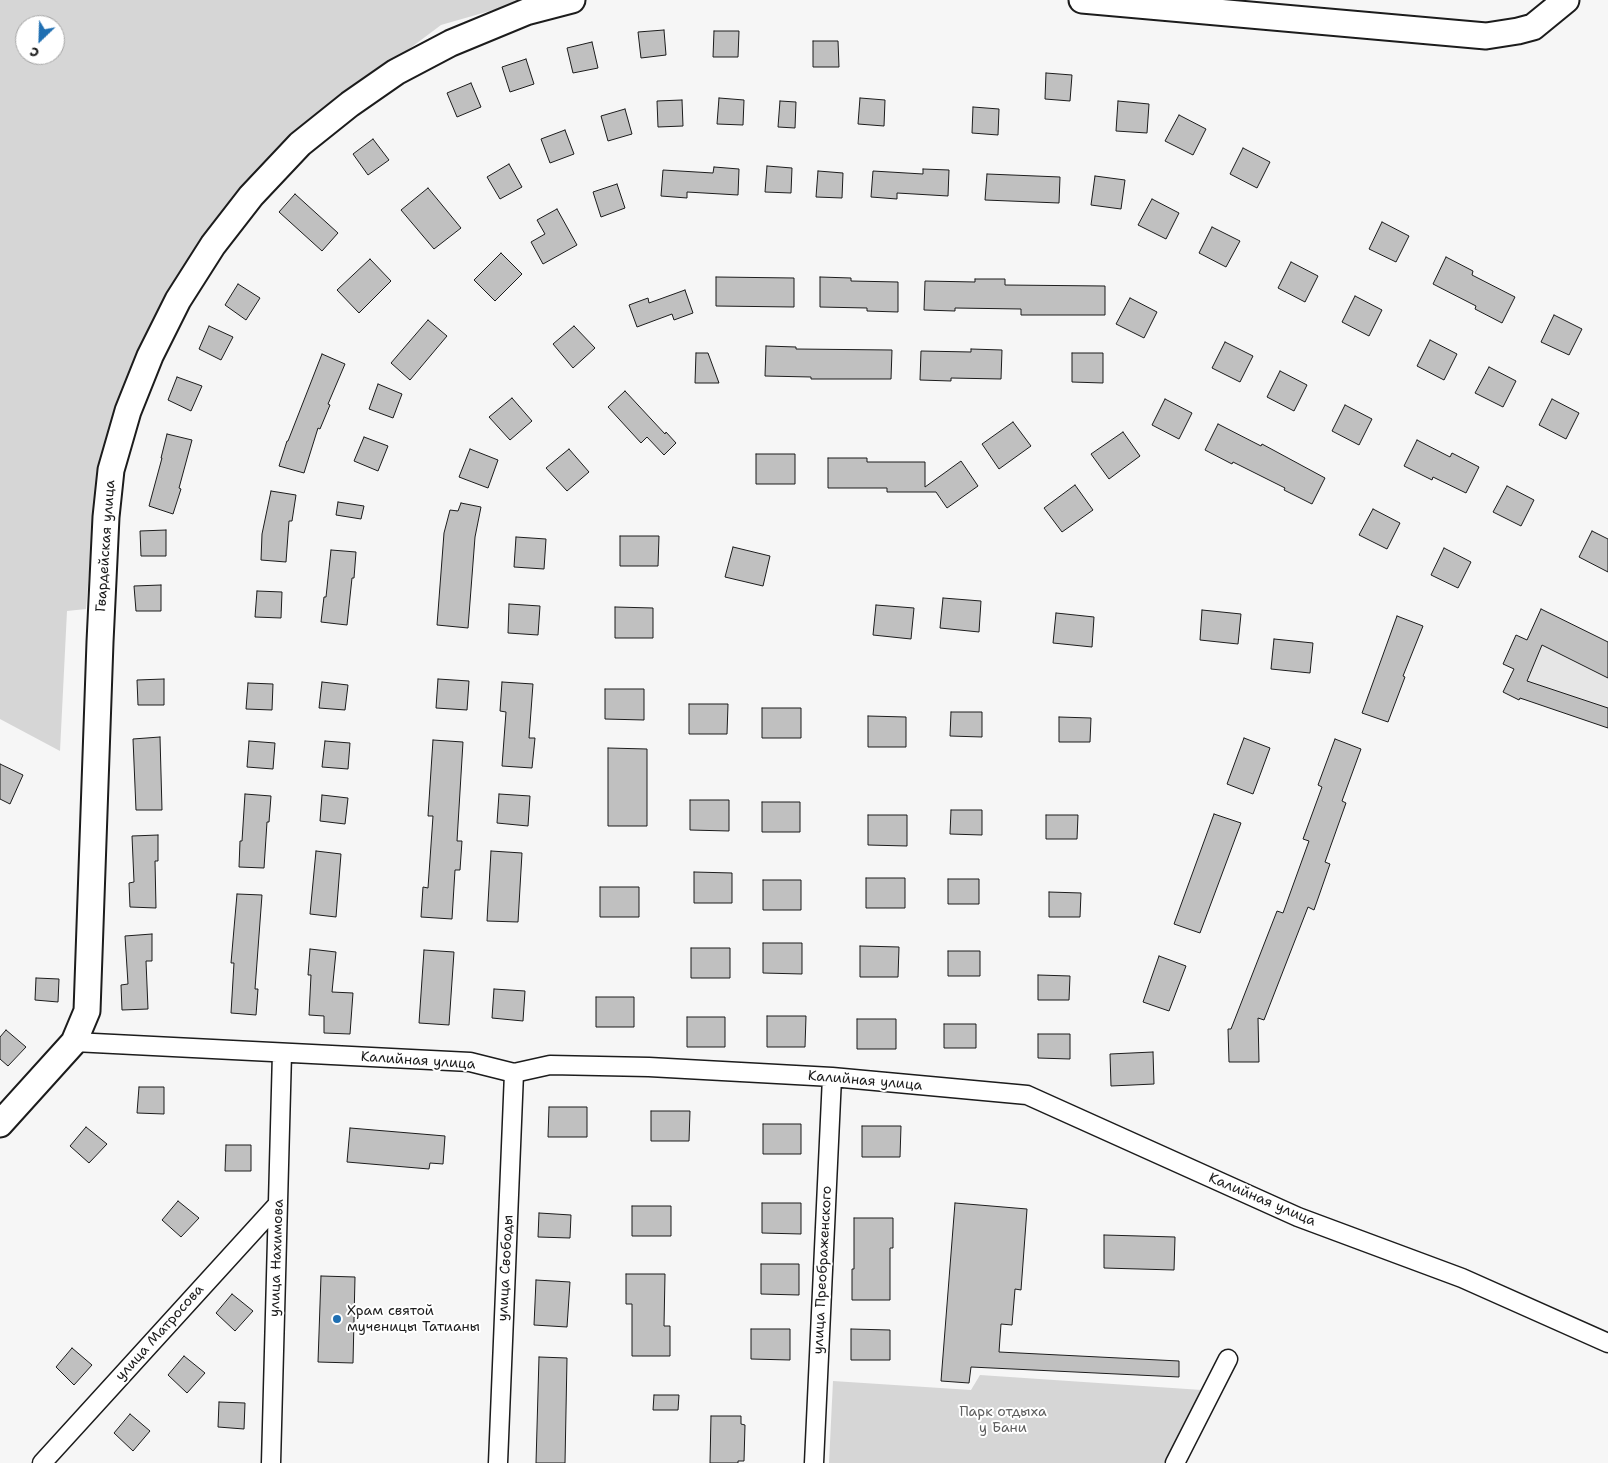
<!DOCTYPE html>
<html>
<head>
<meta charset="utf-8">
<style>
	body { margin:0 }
	#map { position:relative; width:1608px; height:1463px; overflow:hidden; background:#f6f6f6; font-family:"Shantell Sans",sans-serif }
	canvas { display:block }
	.north { position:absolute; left:15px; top:15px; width:50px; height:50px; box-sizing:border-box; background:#fff; border:1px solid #a4a4a4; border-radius:50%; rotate:204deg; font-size:14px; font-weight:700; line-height:20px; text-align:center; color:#1c1c1c }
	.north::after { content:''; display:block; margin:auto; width:18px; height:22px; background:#1f6fb2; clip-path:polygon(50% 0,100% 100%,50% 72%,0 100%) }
</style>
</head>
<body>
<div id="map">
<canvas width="1608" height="1463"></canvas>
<div class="north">С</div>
</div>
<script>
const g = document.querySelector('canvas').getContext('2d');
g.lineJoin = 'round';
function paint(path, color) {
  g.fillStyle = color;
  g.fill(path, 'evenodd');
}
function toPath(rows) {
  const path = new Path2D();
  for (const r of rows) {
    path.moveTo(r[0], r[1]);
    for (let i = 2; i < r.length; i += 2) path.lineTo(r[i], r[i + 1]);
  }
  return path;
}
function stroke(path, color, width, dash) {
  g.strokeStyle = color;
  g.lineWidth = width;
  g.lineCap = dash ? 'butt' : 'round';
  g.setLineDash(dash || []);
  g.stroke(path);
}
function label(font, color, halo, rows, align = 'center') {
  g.font = font + ' "Shantell Sans",sans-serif';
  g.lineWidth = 4;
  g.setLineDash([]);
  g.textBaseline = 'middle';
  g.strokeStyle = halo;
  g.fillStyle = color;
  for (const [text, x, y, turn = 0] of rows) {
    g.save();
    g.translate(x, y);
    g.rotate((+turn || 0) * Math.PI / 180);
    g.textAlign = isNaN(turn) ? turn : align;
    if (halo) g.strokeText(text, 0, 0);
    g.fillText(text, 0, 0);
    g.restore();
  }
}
paint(toPath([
	[1541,609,1608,642,1608,728,1526,700,1519,700,1503,692,1514,669,1503,664,1516,635,1527,639]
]), '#e6e6e6');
paint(toPath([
	[0,0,528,0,441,25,285,142,143,341,97,475,86,609,67,611,60,751,0,719],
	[25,25,55,25,55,55,25,55],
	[980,1375,1202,1390,1164,1463,829,1463,833,1381,971,1390]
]), '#d6d6d6');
const building = toPath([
	[664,30,666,55,641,58,638,32,664,30],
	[714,31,739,31,738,57,713,57,714,31],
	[813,41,838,41,839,67,813,67,813,41],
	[592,42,598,68,573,73,567,48,592,42],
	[526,59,534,84,510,92,502,67,526,59],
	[1046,73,1072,75,1070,101,1045,99,1046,73],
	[471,83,481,107,457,117,447,93,471,83],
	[719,98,744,100,743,125,717,124,719,98],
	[860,98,885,100,884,126,858,124,860,98],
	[682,100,683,126,658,127,657,101,682,100],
	[780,101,796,102,795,128,778,127,780,101],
	[1118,101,1149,104,1147,133,1116,131,1118,101],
	[973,107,999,109,998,135,972,133,973,107],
	[625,109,632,134,608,141,601,116,625,109],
	[1179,115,1206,129,1193,155,1165,141,1179,115],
	[565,130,574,154,550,163,541,139,565,130],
	[373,139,389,160,368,175,353,154,373,139],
	[1243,148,1270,162,1257,188,1230,174,1243,148],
	[509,164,522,187,500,199,487,177,509,164],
	[767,166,792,168,791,193,765,192,767,166],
	[714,167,739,169,738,195,687,192,687,198,661,196,663,170,713,173,714,167],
	[923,169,949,170,948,196,897,193,897,199,871,197,873,171,923,174,923,169],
	[818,171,843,173,842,198,816,197,818,171],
	[987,174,1060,177,1059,203,985,200,987,174],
	[1095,176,1125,180,1121,209,1091,205,1095,176],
	[617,184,625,208,601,217,593,192,617,184],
	[428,188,461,228,434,249,401,210,428,188],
	[295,194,338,233,322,251,279,212,295,194],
	[1152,199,1179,213,1166,239,1138,225,1152,199],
	[557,209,577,245,543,264,531,242,545,234,537,220,557,209],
	[1382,222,1409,236,1396,262,1369,249,1382,222],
	[1212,227,1240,241,1226,267,1199,253,1212,227],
	[501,253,522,274,495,301,474,280,501,253],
	[1446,257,1473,271,1472,275,1515,297,1502,323,1475,309,1476,306,1433,284,1446,257],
	[370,259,391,281,359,313,337,290,370,259],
	[1291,262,1318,276,1305,302,1278,288,1291,262],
	[716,277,794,278,794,307,716,306,716,277],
	[820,277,851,278,851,281,898,282,898,312,867,311,867,308,820,307,820,277],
	[975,279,1005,279,1005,285,1105,286,1105,315,1021,315,1021,309,955,308,955,311,924,310,925,281,975,282,975,279],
	[238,284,260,298,246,320,225,305,238,284],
	[685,290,693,313,674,320,672,314,637,327,629,305,648,298,649,303,685,290],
	[1355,296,1382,310,1369,336,1342,322,1355,296],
	[1130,298,1157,312,1144,338,1116,324,1130,298],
	[1554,315,1582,329,1569,355,1541,342,1554,315],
	[428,320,447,336,410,380,391,363,428,320],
	[209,326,233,337,221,360,199,349,209,326],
	[574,326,595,348,573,368,553,344,574,326],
	[1430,340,1457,354,1444,380,1417,366,1430,340],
	[1225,342,1253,356,1240,382,1212,368,1225,342],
	[766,346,796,347,796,349,892,350,891,379,811,379,811,377,765,376,766,346],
	[971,349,1002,350,1001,379,951,378,951,381,920,380,921,351,971,352,971,349],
	[696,353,708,353,719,383,695,383,696,353],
	[1072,353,1103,353,1103,383,1072,382,1072,353],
	[322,354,345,364,328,404,330,405,320,429,318,428,304,473,279,466,287,441,288,441,322,354],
	[1489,367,1516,381,1503,407,1475,393,1489,367],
	[1280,371,1307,385,1294,411,1267,397,1280,371],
	[177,377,202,386,191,411,168,400,177,377],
	[378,384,402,394,393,418,369,409,378,384],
	[625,391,665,434,666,432,676,443,664,455,647,437,641,443,608,407,625,391],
	[512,398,532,421,510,440,489,417,512,398],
	[1165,399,1192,413,1179,439,1152,425,1165,399],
	[1552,399,1579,413,1566,439,1539,425,1552,399],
	[1345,405,1372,419,1359,445,1332,431,1345,405],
	[1013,422,1031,446,999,469,982,444,1013,422],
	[1218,424,1261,446,1262,444,1325,478,1312,504,1284,490,1285,488,1233,462,1232,464,1205,450,1218,424],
	[1123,432,1140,456,1109,479,1091,454,1123,432],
	[167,434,192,440,179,488,181,489,173,514,149,506,162,458,161,458,167,434],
	[364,437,388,446,378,471,354,461,364,437],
	[1417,440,1450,457,1452,453,1479,467,1466,493,1433,477,1432,480,1404,466,1417,440],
	[470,449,498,460,488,488,459,477,470,449],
	[569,449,589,472,567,491,546,468,569,449],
	[756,454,795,454,795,484,756,484,756,454],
	[828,458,867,458,867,462,925,462,925,487,961,461,978,486,947,508,936,492,887,492,887,488,828,488,828,458],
	[1075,485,1093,510,1062,532,1044,508,1075,485],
	[1507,486,1534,500,1521,526,1493,512,1507,486],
	[271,491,296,495,292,521,289,521,286,562,261,560,262,534,271,491],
	[338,502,364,506,361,519,336,515,338,502],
	[461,503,481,507,475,537,468,628,437,625,444,533,450,510,458,511,461,503],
	[1373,509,1400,523,1387,549,1359,535,1373,509],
	[166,530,166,556,141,556,140,531,166,530],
	[1592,531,1608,539,1608,572,1579,557,1592,531],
	[620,536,659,536,658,566,620,566,620,536],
	[516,537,546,539,544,569,514,567,516,537],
	[733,547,770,556,763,586,725,577,733,547],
	[1444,548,1471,562,1458,588,1431,575,1444,548],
	[331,550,356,552,354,578,352,578,347,625,321,622,324,597,326,597,331,550],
	[161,585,161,611,136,611,134,586,161,585],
	[257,591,282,592,281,618,255,617,257,591],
	[943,598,981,601,979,632,940,628,943,598],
	[509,604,540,606,538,635,508,633,509,604],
	[876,605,914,608,911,639,873,635,876,605],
	[615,607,653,608,653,638,615,638,615,607],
	[1541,609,1608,642,1608,678,1542,645,1527,681,1608,708,1608,728,1520,698,1519,700,1503,692,1514,669,1503,664,1516,635,1527,640,1541,609],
	[1202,610,1241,614,1238,644,1200,640,1202,610],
	[1056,613,1094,617,1092,647,1053,643,1056,613],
	[1397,616,1423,626,1403,676,1405,677,1388,722,1362,713,1397,616],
	[1274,639,1313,643,1310,673,1271,669,1274,639],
	[164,679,164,705,138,705,137,680,164,679],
	[438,679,469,681,467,710,436,708,438,679],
	[322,682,348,685,345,710,319,708,322,682],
	[502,682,533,684,529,738,535,738,532,768,502,766,506,712,500,711,502,682],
	[248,683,273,684,272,710,246,709,248,683],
	[605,689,644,689,644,720,605,719,605,689],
	[689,704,728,704,727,734,689,734,689,704],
	[762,708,801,708,801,738,762,738,762,708],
	[951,712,982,712,982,737,950,736,951,712],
	[868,716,906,717,906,747,868,747,868,716],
	[1059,717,1091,718,1090,742,1059,742,1059,717],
	[160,737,162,810,136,810,133,739,160,737],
	[1244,738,1270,748,1253,794,1227,784,1244,738],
	[1335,739,1361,749,1342,801,1346,803,1325,862,1330,864,1314,910,1308,907,1264,1020,1258,1018,1259,1062,1229,1062,1228,1029,1231,1029,1277,911,1283,913,1309,841,1303,839,1322,787,1318,785,1335,739],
	[433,740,463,742,457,841,462,841,460,870,455,870,452,919,421,917,423,887,428,888,433,816,428,816,433,740],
	[249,741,275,743,273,769,247,767,249,741],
	[325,741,350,743,348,769,322,767,325,741],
	[608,748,647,749,647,826,608,826,608,748],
	[0,764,23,775,10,804,0,799,0,764],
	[245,794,271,796,269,822,267,822,264,868,239,867,240,841,242,841,245,794],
	[499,794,530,796,528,826,497,823,499,794],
	[322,795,348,798,345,824,320,821,322,795],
	[690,800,729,800,729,831,690,830,690,800],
	[762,802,800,802,800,832,762,832,762,802],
	[951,810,982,810,982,835,950,834,951,810],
	[1214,814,1241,823,1200,933,1174,924,1214,814],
	[868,815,907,815,907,846,868,845,868,815],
	[1046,815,1078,815,1077,839,1046,839,1046,815],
	[158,835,158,861,155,861,156,908,130,907,129,883,134,882,132,836,158,835],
	[316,851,341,854,336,917,310,914,316,851],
	[491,851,522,853,518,922,487,921,491,851],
	[694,872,732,873,732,903,694,903,694,872],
	[866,878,905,878,905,908,866,908,866,878],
	[948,879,979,879,979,904,948,904,948,879],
	[763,880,801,880,801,910,763,910,763,880],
	[600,887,639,887,639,917,600,917,600,887],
	[1049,892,1081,893,1080,917,1049,917,1049,892],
	[237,894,262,895,255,989,258,989,256,1015,231,1013,234,963,231,963,237,894],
	[152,934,152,961,146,961,148,1009,122,1010,121,985,128,984,125,936,152,934],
	[763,943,802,943,802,974,763,973,763,943],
	[860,946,899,947,898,977,860,977,860,946],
	[691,948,730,948,730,978,691,978,691,948],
	[310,949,336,952,332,992,353,993,350,1034,324,1033,324,1016,309,1015,311,975,308,975,310,949],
	[424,950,454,952,449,1025,419,1023,424,950],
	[948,951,980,951,980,976,948,976,948,951],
	[1159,956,1186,966,1169,1011,1143,1002,1159,956],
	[1038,975,1070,976,1069,1000,1038,1000,1038,975],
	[36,978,59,979,58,1002,35,1000,36,978],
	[494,989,525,991,523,1021,492,1018,494,989],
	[596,997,634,997,634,1027,596,1027,596,997],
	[767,1016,806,1016,805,1047,767,1047,767,1016],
	[687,1017,725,1017,725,1047,687,1047,687,1017],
	[857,1019,896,1019,896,1049,857,1049,857,1019],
	[944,1024,976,1024,976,1048,944,1048,944,1024],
	[6,1030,26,1047,8,1066,0,1059,0,1037,6,1030],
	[1038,1034,1070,1034,1070,1059,1038,1058,1038,1034],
	[1153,1052,1154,1084,1111,1086,1110,1054,1153,1052],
	[139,1087,164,1087,164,1114,137,1113,139,1087],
	[549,1107,587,1107,587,1137,548,1137,549,1107],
	[651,1111,690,1111,689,1141,651,1141,651,1111],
	[763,1124,801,1124,801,1154,763,1154,763,1124],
	[862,1126,901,1126,900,1157,862,1157,862,1126],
	[86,1127,107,1144,89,1163,70,1146,86,1127],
	[350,1128,445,1136,443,1164,430,1163,429,1169,347,1162,350,1128],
	[226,1145,251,1145,251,1171,225,1171,226,1145],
	[178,1201,199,1218,181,1237,162,1220,178,1201],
	[762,1203,801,1203,801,1234,762,1233,762,1203],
	[955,1203,1027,1209,1021,1290,1015,1289,1012,1325,1001,1324,999,1352,1179,1361,1179,1377,971,1367,969,1383,941,1381,955,1203],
	[632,1206,671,1206,671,1236,632,1236,632,1206],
	[539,1213,571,1215,570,1238,538,1237,539,1213],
	[854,1218,893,1218,893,1248,890,1248,890,1300,852,1300,852,1269,854,1269,854,1218],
	[1104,1235,1175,1237,1174,1270,1104,1268,1104,1235],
	[761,1264,799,1264,799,1295,761,1294,761,1264],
	[626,1274,665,1274,664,1326,670,1326,670,1356,632,1356,632,1304,626,1304,626,1274],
	[321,1276,355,1277,353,1363,318,1362,321,1276],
	[536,1280,570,1282,567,1327,534,1325,536,1280],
	[232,1294,253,1311,235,1331,216,1313,232,1294],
	[751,1329,790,1329,790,1360,751,1359,751,1329],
	[851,1329,890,1330,890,1360,851,1360,851,1329],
	[72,1348,92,1365,74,1385,56,1367,72,1348],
	[184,1356,205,1373,187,1393,168,1375,184,1356],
	[539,1357,567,1358,565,1463,536,1463,539,1357],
	[654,1395,679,1395,678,1410,653,1410,654,1395],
	[219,1402,245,1403,244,1429,218,1427,219,1402],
	[130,1414,150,1431,133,1451,114,1433,130,1414],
	[711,1416,741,1416,741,1424,745,1425,744,1461,738,1461,738,1463,710,1463,711,1416]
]);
paint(building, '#c0c0c0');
stroke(building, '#1c1c1c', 1);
const minor = toPath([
	[74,1042,470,1062,514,1073,550,1065,649,1067,832,1077,1027,1095,1298,1217,1462,1278,1608,1343],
	[42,1463,278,1204],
	[271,1463,282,1053],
	[498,1463,514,1073],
	[814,1463,832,1077],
	[1175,1463,1228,1359]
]);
const secondary = toPath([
	[1082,0,1486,36,1518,31,1533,27,1566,0],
	[0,1124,74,1042,87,1011,100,642,106,517,111,470,128,411,150,356,178,300,213,245,251,196,300,144,350,104,396,72,451,43,526,12,572,0]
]);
stroke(minor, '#1c1c1c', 21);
stroke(secondary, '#1c1c1c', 29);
stroke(minor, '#fff', 18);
stroke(secondary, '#fff', 25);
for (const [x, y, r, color] of [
	[337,1319,5,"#1f6fb2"]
]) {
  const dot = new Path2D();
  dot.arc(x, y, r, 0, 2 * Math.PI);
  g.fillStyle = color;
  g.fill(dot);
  stroke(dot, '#fff', 2);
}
label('14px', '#1c1c1c', '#fff', [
	["Гвардейская улица",106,546,-86],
	["Калийная улица",418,1061,4],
	["Калийная улица",865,1081,5],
	["Калийная улица",1262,1200,23],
	["улица Нахимова",277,1258,-88],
	["улица Свободы",506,1268,-87],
	["улица Преображенского",823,1270,-87],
	["улица Матросова",160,1333,-48]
]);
label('14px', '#1c1c1c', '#fff', [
	["Храм святой",347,1311],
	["мученицы Татианы",347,1327]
], 'left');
label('14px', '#5d5d5d', '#fff', [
	["Парк отдыха",1003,1412],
	["у Бани",1003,1428]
]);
</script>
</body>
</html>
